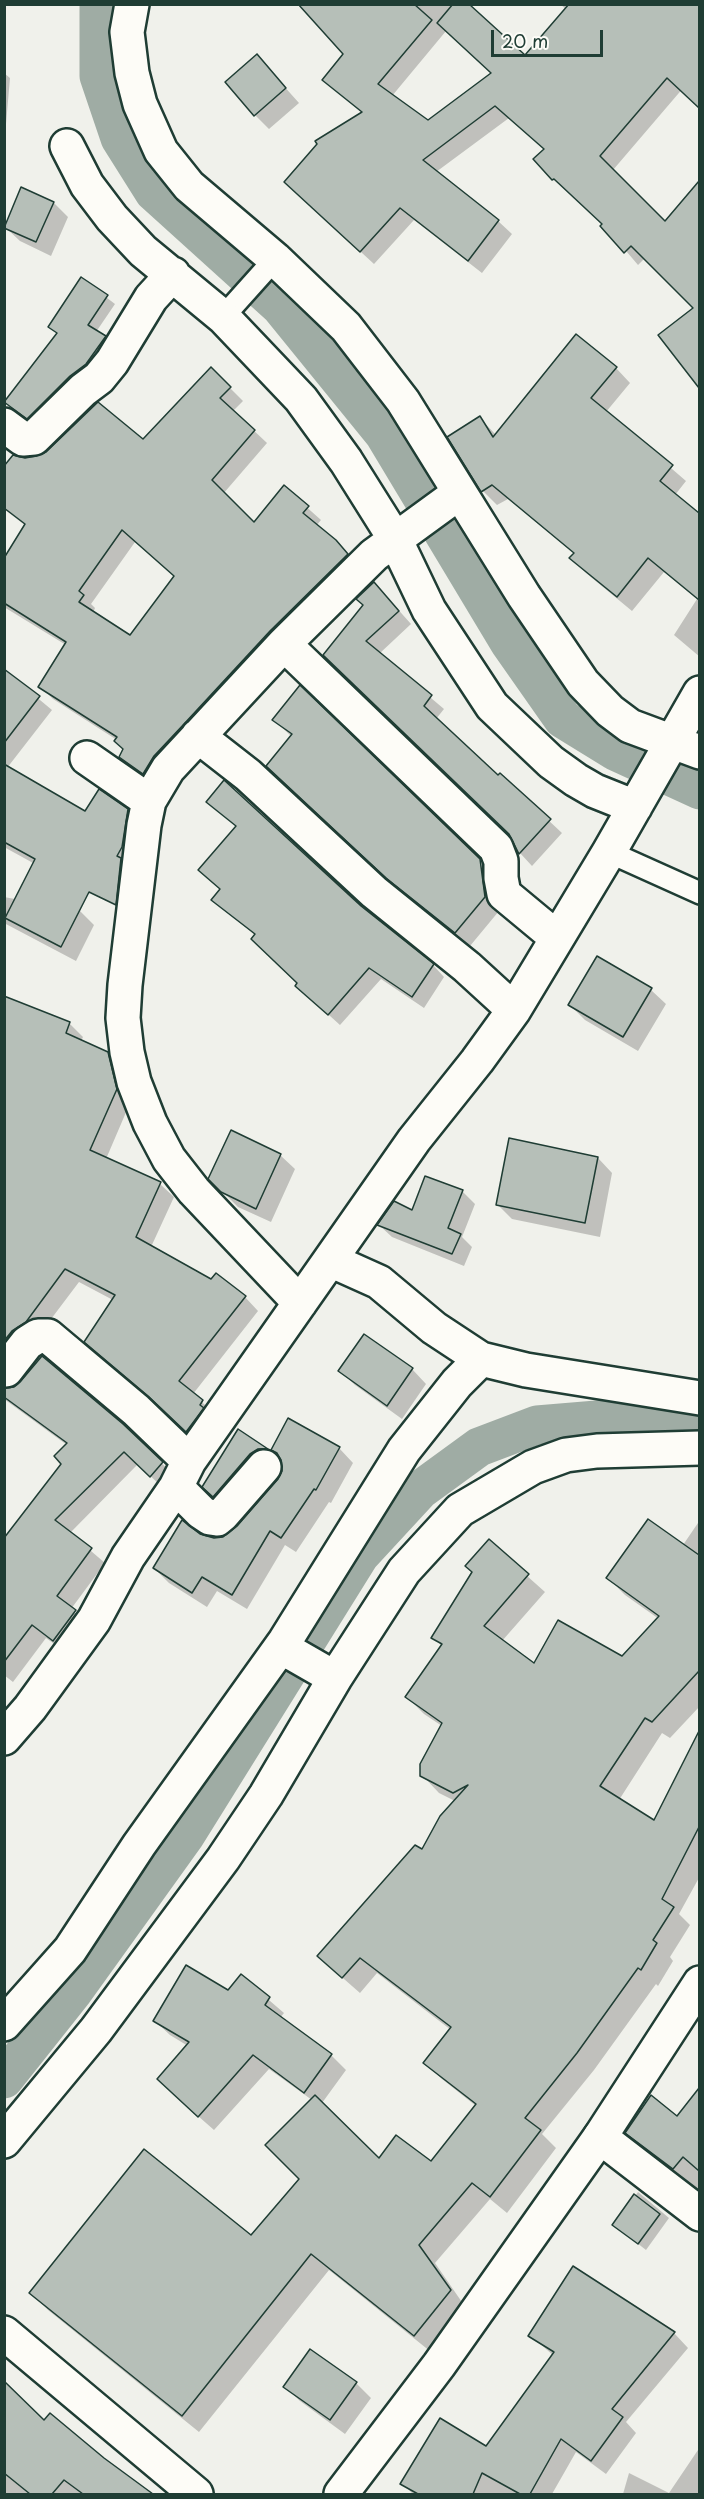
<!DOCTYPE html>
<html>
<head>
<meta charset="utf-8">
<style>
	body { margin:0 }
	#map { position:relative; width:704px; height:2499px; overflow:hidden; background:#f0f1eb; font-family:"Playpen Sans",sans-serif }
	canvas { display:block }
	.frame { position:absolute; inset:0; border:6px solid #1f3d34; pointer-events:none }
	.scale { position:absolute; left:491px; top:30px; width:112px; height:27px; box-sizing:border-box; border:3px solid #1f3d34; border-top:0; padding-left:8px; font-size:18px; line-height:21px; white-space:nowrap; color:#1f3d34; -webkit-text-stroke:4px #fdfcf7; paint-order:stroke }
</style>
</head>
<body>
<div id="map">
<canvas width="704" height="2499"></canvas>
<div class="frame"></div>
<div class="scale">20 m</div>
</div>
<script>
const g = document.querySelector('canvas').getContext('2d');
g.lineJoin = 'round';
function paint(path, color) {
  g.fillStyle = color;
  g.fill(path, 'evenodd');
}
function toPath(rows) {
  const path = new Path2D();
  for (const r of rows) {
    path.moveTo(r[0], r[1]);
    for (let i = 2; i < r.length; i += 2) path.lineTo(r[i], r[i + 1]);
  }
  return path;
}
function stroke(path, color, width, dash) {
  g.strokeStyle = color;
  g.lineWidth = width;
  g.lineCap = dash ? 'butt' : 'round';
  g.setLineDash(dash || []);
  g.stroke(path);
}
paint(toPath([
	[377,4,467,4,525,57,567,10,560,4,700,4,700,53,684,87,613,170,665,224,700,184,700,382,687,370,695,308,645,258,638,265,604,225,553,179,545,150,509,118,436,172,498,221,512,234,482,273,414,220,374,264,299,195,363,114,324,80,345,53],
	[446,31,493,73,428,122,392,96],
	[257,56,299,103,269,129,255,115],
	[4,73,10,78,4,147],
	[54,203,68,217,51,256,20,241,5,227],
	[82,279,115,304,96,332,112,345,35,425,6,403,58,334,50,327],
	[616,368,630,383,606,412,686,481,675,495,700,515,700,657,674,635,697,599,664,572,632,611,586,573,571,558,575,554,508,499,497,505,483,491,480,418,496,435],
	[211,369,243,401,233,411,267,443,223,494,254,524,284,487,321,520,316,526,335,542,360,568,156,786,133,770,120,757,125,750,117,740,53,699,40,686,66,645,4,607,4,560,26,526,4,509,4,468,25,459,143,441],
	[135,542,175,577,131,637,93,613,95,608,91,604],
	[386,596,411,624,379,654,444,709,436,719,498,777,500,775,562,833,532,866,520,853,511,835,338,668],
	[4,670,52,710,7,768,85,813,127,810,140,823,128,911,64,880,4,847],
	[274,720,479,860,494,874,499,911,470,946,402,892,282,780,292,737],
	[208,802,360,907,433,965,444,977,424,1008,381,979,340,1025,309,997,299,983,256,936,213,900,221,890,237,827],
	[4,897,80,911,94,925,76,961,4,923],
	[651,990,666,1004,638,1051,585,1020,570,1005],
	[4,998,69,1023,83,1037,81,1041,107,1053,121,1067,130,1103,106,1159,160,1184,174,1197,151,1247,245,1297,258,1311,193,1394,216,1415,201,1445,86,1342,113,1300,79,1282,39,1335,4,1370],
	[280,1155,295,1169,271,1222,238,1207,210,1179],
	[598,1158,612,1173,600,1237,512,1219,497,1204],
	[462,1191,475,1204,462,1237,472,1247,464,1266,392,1237,379,1225],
	[412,1369,426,1384,402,1419,355,1385,340,1371],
	[4,1388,122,1425,176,1477,164,1489,138,1464,70,1533,105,1563,71,1609,88,1625,67,1653,46,1638,13,1682,4,1675,4,1541,63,1464,67,1445,4,1399],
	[238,1431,267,1450,280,1463,274,1463,228,1511,204,1487],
	[339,1448,353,1463,331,1503,329,1502,296,1552,285,1545,247,1609,217,1591,207,1607,169,1583,154,1568,199,1535,214,1539,223,1538,238,1528,279,1480,284,1471,283,1460,273,1450],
	[700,1520,700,1706,670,1738,662,1733,619,1800,655,1822,694,1744,700,1747,700,1876,679,1914,690,1925,670,1957,673,1961,658,1986,656,1984,594,2070,542,2134,556,2148,507,2213,490,2199,435,2263,466,2308,431,2352,329,2270,199,2432,48,2310,31,2293,251,2237,301,2179,312,2100,269,2069,214,2130,173,2094,188,2046,170,2035,155,2021,228,1992,241,1976,284,2013,280,2018,331,2055,346,2070,322,2103,379,2160,432,2163,476,2106,442,2079,425,2063,451,2030,377,1973,360,1993,336,1972,455,1801,439,1793,422,1775,442,1726,424,1714,407,1697,442,1646,433,1637,489,1542,545,1592,502,1641,534,1666,622,1658,659,1619,625,1595,608,1578,683,1545],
	[700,2090,700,2192,641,2147,627,2133,677,2118],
	[638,2192,669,2218,646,2250,614,2225],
	[574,2268,674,2333,688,2348,626,2422,636,2433,606,2474,576,2452,552,2494,413,2494,402,2483,486,2448,554,2356,530,2335],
	[356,2383,371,2398,345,2434,300,2401,285,2387],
	[4,2390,44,2422,103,2459,150,2494,4,2494],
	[700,2447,700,2494,623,2494,629,2473,669,2493]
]), '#0003');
stroke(toPath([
	[99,4,99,76,120,138,154,192,280,306,384,434,509,642,563,719,615,751,700,790],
	[4,2079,73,1992,185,1836,360,1555,420,1490,479,1447,537,1425,621,1418,700,1423]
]), '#9faca4', 39);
const building = toPath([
	[298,4,414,4,432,20,378,84,428,120,491,73,437,23,453,4,469,4,525,55,569,4,699,4,699,108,667,78,600,156,665,221,699,181,699,388,658,335,693,308,631,246,624,253,600,226,602,224,554,179,552,180,533,159,544,149,495,106,423,160,499,220,468,261,400,208,360,252,284,182,317,144,315,141,362,112,322,80,343,54,298,4],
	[257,54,286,88,254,116,225,82,257,54],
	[21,187,54,202,36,242,4,228,21,187],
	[81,277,108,295,88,325,106,336,86,364,70,376,27,419,4,402,57,333,48,327,81,277],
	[576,334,617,367,591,398,673,465,660,481,699,513,699,600,648,558,617,597,569,558,574,553,492,485,481,492,447,437,480,416,493,437,576,334],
	[211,367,231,387,220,398,255,430,212,480,254,522,284,485,309,506,303,513,336,540,348,554,270,631,184,724,154,756,143,774,119,757,123,749,114,741,117,737,38,687,66,642,4,603,4,558,25,524,4,508,4,466,13,455,25,458,36,456,46,452,98,402,143,439,211,367],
	[122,530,174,576,130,635,79,602,84,595,79,591,122,530],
	[374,582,399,611,366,641,432,695,424,706,498,775,500,773,551,819,519,854,509,834,323,655,363,605,356,599,374,582],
	[4,669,40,696,4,743,4,669],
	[300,685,480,859,485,897,455,933,386,878,266,766,292,734,272,720,300,685],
	[4,764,85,811,99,789,128,809,122,847,117,856,121,858,116,905,89,892,61,947,5,918,35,859,4,842,4,764],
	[224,780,361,906,434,964,412,997,369,968,328,1015,295,986,297,983,251,939,255,934,211,900,220,889,198,870,236,826,206,802,224,780],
	[597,956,652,988,623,1037,568,1005,597,956],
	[4,996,70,1022,66,1033,108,1052,117,1089,90,1150,161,1182,136,1237,211,1279,216,1273,246,1296,179,1381,203,1400,200,1405,204,1408,186,1432,148,1396,84,1342,115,1295,65,1269,26,1322,12,1331,4,1341,4,996],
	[231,1130,281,1154,256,1209,221,1192,208,1179,231,1130],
	[509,1138,598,1157,585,1223,496,1205,509,1138],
	[425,1176,463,1190,448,1228,461,1234,452,1254,377,1225,394,1201,412,1210,425,1176],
	[364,1334,413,1368,387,1406,338,1371,364,1334],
	[42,1356,123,1424,163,1462,150,1477,124,1452,55,1520,92,1548,57,1596,76,1610,53,1641,32,1625,4,1662,4,1538,61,1464,54,1456,67,1443,4,1397,4,1388,14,1387,20,1382,42,1356],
	[288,1418,340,1447,316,1490,314,1489,281,1538,270,1531,232,1595,202,1577,192,1593,153,1568,182,1520,200,1534,214,1538,223,1537,237,1526,278,1479,282,1471,281,1460,277,1453,271,1450,288,1418],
	[238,1429,268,1449,258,1449,250,1454,213,1497,202,1487,238,1429],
	[648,1519,699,1555,699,1671,652,1722,645,1718,600,1786,654,1820,699,1731,699,1827,662,1899,674,1907,653,1940,657,1943,641,1970,638,1968,577,2053,525,2118,541,2130,490,2197,472,2183,419,2245,451,2290,414,2336,311,2254,182,2416,29,2293,144,2149,251,2235,299,2179,265,2145,315,2095,379,2158,396,2135,431,2161,476,2104,423,2063,451,2027,360,1958,342,1978,317,1956,415,1845,422,1849,440,1816,468,1785,453,1793,420,1776,420,1764,442,1723,405,1697,442,1644,431,1638,472,1572,465,1566,489,1539,529,1574,484,1626,534,1663,558,1620,622,1656,659,1616,606,1578,648,1519],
	[186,1965,228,1990,241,1974,270,1997,265,2005,332,2054,304,2093,253,2055,198,2117,157,2079,189,2042,153,2021,186,1965],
	[699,2088,699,2171,683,2157,673,2169,625,2133,651,2095,677,2116,699,2088],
	[634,2194,660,2214,638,2244,612,2225,634,2194],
	[573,2266,675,2332,612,2409,623,2417,591,2461,561,2439,530,2494,520,2494,482,2473,473,2494,418,2494,400,2484,440,2418,486,2446,554,2352,528,2336,573,2266],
	[310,2349,357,2382,330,2420,283,2387,310,2349],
	[4,2381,44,2420,50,2413,104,2458,153,2494,83,2494,64,2480,52,2494,30,2494,4,2473,4,2381]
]);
paint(building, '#b6bfb8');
stroke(building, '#1f3d34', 1.5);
const service = toPath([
	[223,317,275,259],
	[609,852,700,893]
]);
const minor = toPath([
	[132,4,127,32,132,73,140,104,161,151,189,186,275,259,346,327,403,401,524,596,583,683,610,711,630,726,700,752],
	[67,146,87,185,112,218,143,251,223,317,301,399,346,461,395,539,429,610,492,706,551,762,576,780,595,791,635,807],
	[4,425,23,439,34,438,83,390,99,378,112,362,151,298,173,274],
	[284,644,496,848,501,861,501,878,504,894,557,938],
	[198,736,248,775,374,892,467,967,514,1010],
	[87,758,149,801],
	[330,1260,414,1140,477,1061,514,1010,609,852,700,693],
	[300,1303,194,1191,169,1159,150,1123,134,1082,127,1052,123,1018,125,985,144,825,149,801,168,769,284,644,374,555,459,493],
	[4,1369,6,1370,27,1343,38,1336,48,1336,136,1410,189,1461],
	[176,1487,201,1512,210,1518,217,1519,223,1514,264,1467],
	[281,1647,335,1678],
	[4,1738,30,1708,94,1620,128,1557,176,1487,189,1461,330,1260,379,1282,434,1328,481,1359],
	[4,2024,70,1950,139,1845,285,1641,404,1450,457,1383,481,1359,526,1370,700,1398],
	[600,2137,700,2214],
	[4,2141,96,2030,223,1859,266,1795,335,1678,404,1571,460,1510,533,1467,566,1455,597,1451,700,1448]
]);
const tertiary = toPath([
	[4,2333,196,2494],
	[341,2494,439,2365,600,2137,700,1983]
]);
stroke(service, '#1f3d34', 26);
stroke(minor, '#1f3d34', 38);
stroke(tertiary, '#1f3d34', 38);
stroke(service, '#fdfcf7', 21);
stroke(minor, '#fdfcf7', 33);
stroke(tertiary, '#fdfcf7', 33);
</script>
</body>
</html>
